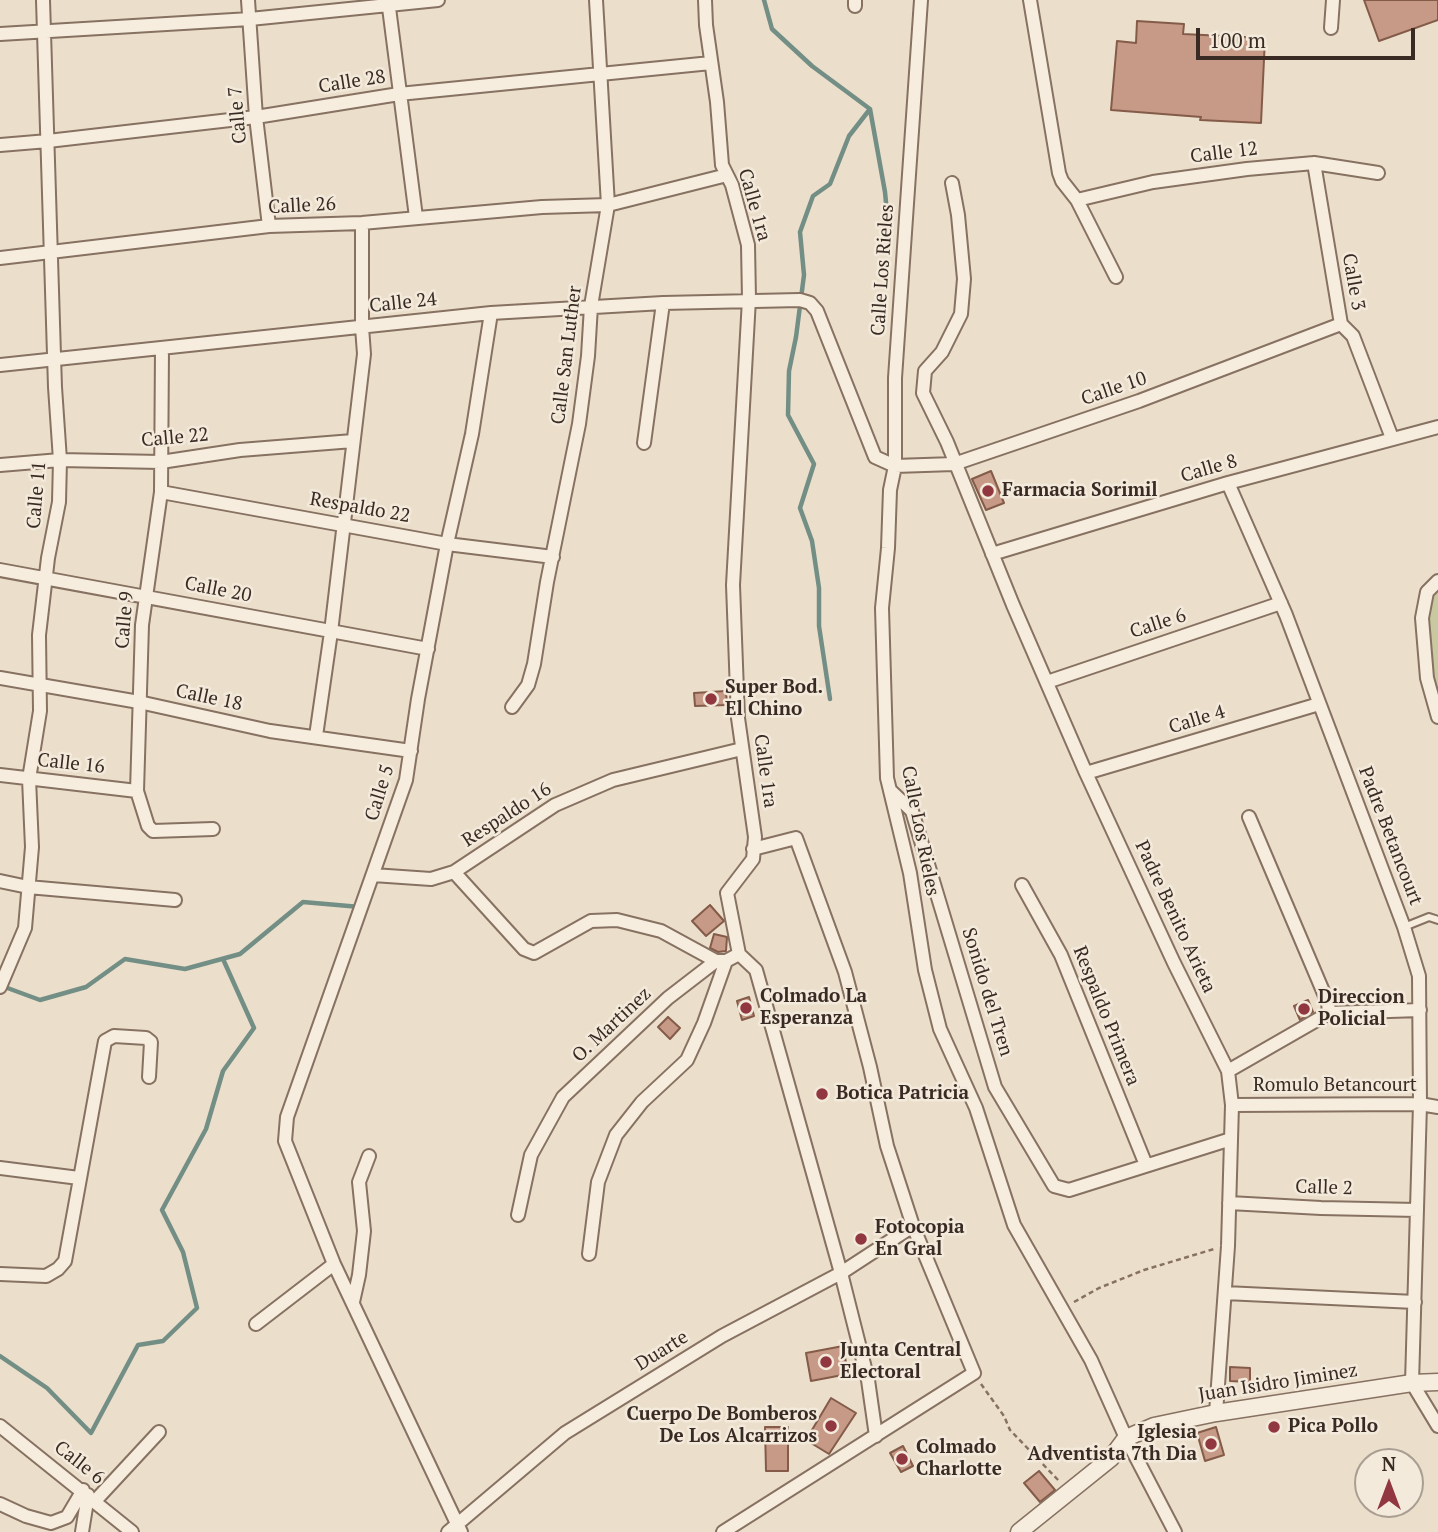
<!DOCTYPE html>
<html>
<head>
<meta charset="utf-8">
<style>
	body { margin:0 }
	#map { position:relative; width:1438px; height:1532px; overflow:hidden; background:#ebdfcc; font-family:"PT Serif",serif }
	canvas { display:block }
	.north { position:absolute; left:1354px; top:1448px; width:70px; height:70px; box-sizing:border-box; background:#f3eadb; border:2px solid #a99e91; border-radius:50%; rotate:0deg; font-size:19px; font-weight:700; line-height:28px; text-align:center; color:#392b23 }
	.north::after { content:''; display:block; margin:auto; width:24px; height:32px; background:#903740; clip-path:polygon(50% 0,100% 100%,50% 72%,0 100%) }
	.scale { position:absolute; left:1196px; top:28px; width:219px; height:32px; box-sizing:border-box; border:4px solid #392b23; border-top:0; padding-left:9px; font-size:21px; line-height:24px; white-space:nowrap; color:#392b23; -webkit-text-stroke:5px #f3eadb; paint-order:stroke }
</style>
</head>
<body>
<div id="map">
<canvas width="1438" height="1532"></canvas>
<div class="north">N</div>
<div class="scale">100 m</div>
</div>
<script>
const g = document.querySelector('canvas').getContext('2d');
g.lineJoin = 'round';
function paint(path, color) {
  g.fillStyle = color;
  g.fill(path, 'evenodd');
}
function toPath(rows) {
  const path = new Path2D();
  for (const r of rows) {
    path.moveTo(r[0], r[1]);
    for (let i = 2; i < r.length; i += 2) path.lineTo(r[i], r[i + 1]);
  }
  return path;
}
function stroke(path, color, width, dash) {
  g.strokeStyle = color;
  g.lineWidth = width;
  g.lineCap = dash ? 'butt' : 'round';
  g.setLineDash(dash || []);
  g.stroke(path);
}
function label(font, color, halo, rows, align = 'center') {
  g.font = font + ' "PT Serif",serif';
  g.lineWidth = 5;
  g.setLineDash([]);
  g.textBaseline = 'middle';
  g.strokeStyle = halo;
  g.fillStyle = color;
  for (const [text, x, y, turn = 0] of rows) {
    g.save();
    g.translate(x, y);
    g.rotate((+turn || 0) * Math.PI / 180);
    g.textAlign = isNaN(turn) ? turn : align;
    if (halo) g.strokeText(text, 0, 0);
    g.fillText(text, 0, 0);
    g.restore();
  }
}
paint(toPath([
	[1438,589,1438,694,1430,676,1426,616,1431,594]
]), '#c8c9a0');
stroke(toPath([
	[764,0,772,29,812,66,870,109,885,192,889,234],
	[830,699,819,626,819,588,812,541,800,508,814,464,788,415,789,371,796,337,804,275,800,232,813,196,830,184,849,136,870,109],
	[2,986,40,1000,86,987,125,959,185,969,240,954,303,902,360,907],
	[0,1356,47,1388,91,1433,138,1345,163,1341,197,1308,183,1252,162,1210,206,1129,223,1071,254,1028,223,959]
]), '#738f85', 4.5);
const building = toPath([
	[1364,0,1438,0,1438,20,1379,41,1364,0],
	[1137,21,1184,24,1183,34,1265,38,1261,123,1200,120,1201,117,1111,110,1117,41,1136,43,1137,21],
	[991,471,1004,503,986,510,972,479,991,471],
	[726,691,727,705,695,706,694,693,726,691],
	[710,905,724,921,706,936,692,921,710,905],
	[714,934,727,937,726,951,718,952,710,948,714,934],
	[749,997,754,1016,742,1020,737,1001,749,997],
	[1308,1000,1313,1012,1300,1020,1294,1006,1308,1000],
	[668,1017,680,1028,670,1039,658,1027,668,1017],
	[843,1346,848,1374,811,1381,806,1353,843,1346],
	[1230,1367,1250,1368,1250,1382,1230,1381,1230,1367],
	[831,1398,856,1413,829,1454,806,1440,831,1398],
	[765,1427,788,1427,788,1471,766,1471,765,1427],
	[1216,1427,1224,1455,1205,1461,1197,1433,1216,1427],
	[903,1446,913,1466,901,1472,890,1453,903,1446],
	[1039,1471,1055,1490,1040,1502,1024,1483,1039,1471]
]);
paint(building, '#c69a86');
stroke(building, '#845b49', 2);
const service = toPath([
	[1404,927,1429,917,1438,920]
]);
const minor = toPath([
	[248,0,256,117,269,226],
	[388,0,416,217],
	[705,0,706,25,717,102,722,165,732,185,748,245,749,299,733,585,738,718,755,837,753,859,727,893,739,954,756,970,841,1273,868,1380,876,1436],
	[855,0,855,6],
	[921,0,895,378,895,466,890,490,888,548,882,608,887,778,910,873,925,970,940,1029,976,1108,1014,1225,1091,1360,1126,1438,1175,1532],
	[1030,0,1059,173,1062,181,1077,200,1116,277],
	[1331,28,1333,0],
	[0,34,250,19,438,0],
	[0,145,48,141,256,117,399,94,711,63],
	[1314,163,1341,324,1353,336,1392,438],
	[952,183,958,215,964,279,961,314,942,352,925,371,923,393,947,442,1013,605,1086,773,1174,963,1228,1071,1232,1105,1228,1246,1216,1413],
	[1077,200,1153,182,1247,169,1314,163,1378,173],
	[0,258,269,226,362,223,542,207,608,205,727,175],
	[162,349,161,492,142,625,137,791,148,826,153,831,213,829],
	[0,365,491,313,663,303,800,300,810,303,817,311,875,457,895,466,954,464,1139,401,1341,324],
	[644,443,663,303],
	[0,465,60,460,161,462,240,450,353,441],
	[1228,483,1286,615,1404,927,1419,976,1420,1104,1412,1383,1438,1426],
	[161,492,447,544,553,557],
	[992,554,1228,483,1438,427],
	[0,570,428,649],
	[1438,581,1427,592,1422,618,1427,678,1438,717],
	[0,678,139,702,270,731,411,751],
	[1047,682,1281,603],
	[512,707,528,685,534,664,547,582,579,424,588,356,591,306,608,205,596,0],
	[316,736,331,632,364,354,362,327,362,223],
	[1086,773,1319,704],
	[0,775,137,791],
	[891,791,912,811,995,1087,1054,1186,1069,1190,1231,1139],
	[454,872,524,949,534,953,591,921,617,920,661,931,716,961,726,961,739,954],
	[373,875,431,879,454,872,555,805,613,780,742,749],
	[0,881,28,887,175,900],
	[1022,885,1061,955,1146,1165],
	[0,987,25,928,32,847,29,779,40,711,39,635,48,558,59,502,60,460,55,387,43,0],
	[1329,1013,1420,1010],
	[1228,1071,1329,1013,1328,1003,1249,817],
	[1232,1105,1420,1104,1438,1107],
	[0,1168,79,1178],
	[1229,1203,1321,1208,1417,1210],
	[518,1215,531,1155,563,1097,668,998,716,961],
	[589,1254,598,1182,616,1135,642,1102,687,1060,704,1023,726,961],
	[0,1274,46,1276,58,1269,65,1261,105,1041,114,1036,146,1038,151,1042,149,1077],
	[1225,1293,1415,1302],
	[353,1302,359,1275,364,1231,359,1182,369,1156],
	[256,1324,334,1264],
	[0,1426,132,1532],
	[95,1501,159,1432],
	[0,1504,26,1516,51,1523,67,1517,83,1490],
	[82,1532,88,1495],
	[448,1532,565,1433,722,1336,841,1273,913,1226],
	[461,1532,334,1264,285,1141,287,1117,406,780,418,699,447,544,472,434,491,313],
	[723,1532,974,1373,913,1226,887,1146,870,1067,845,972,796,838,753,849]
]);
const tertiary = toPath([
	[1019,1532,1111,1458,1126,1438,1154,1426,1216,1413,1412,1383,1438,1382]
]);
stroke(service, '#877161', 10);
stroke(minor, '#877161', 16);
stroke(tertiary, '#877161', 19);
stroke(toPath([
	[1074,1302,1099,1288,1144,1270,1214,1249],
	[981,1384,1004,1416,1010,1430,1060,1482]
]), '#877161', 2.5, [5, 3.5]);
stroke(service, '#f6eddf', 6);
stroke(minor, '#f6eddf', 12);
stroke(tertiary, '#f6eddf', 16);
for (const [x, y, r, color] of [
	[988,491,7,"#903740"],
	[711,699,7,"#903740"],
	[746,1008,7,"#903740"],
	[1304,1009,7,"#903740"],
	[822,1094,7,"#903740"],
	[861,1239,7,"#903740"],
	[826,1362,7,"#903740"],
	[831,1426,7,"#903740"],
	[1274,1427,7,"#903740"],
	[1211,1444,7,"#903740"],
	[902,1459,7,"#903740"]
]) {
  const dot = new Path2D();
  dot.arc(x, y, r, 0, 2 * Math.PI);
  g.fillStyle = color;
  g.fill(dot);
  stroke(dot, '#f3eadb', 2.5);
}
label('19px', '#392b23', '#f3eadb', [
	["Calle 28",352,82,-9],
	["Calle 7",238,115,-95],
	["Calle 12",1224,153,-7],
	["Calle 1ra",754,205,74],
	["Calle 26",302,206,-3],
	["Calle Los Rieles",883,270,-86],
	["Calle 3",1353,282,80],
	["Calle 24",403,303,-6],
	["Calle San Luther",567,355,-83],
	["Calle 10",1114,389,-19],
	["Calle 22",175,438,-5],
	["Calle 8",1209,469,-16],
	["Calle 11",37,495,-85],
	["Respaldo 22",360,508,10],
	["Calle 20",218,590,11],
	["Calle 9",125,620,-85],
	["Calle 6",1158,624,-18],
	["Calle 18",209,698,12],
	["Calle 4",1197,720,-17],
	["Calle 16",71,764,6],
	["Calle 1ra",765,771,82],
	["Calle 5",380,793,-73],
	["Respaldo 16",507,815,-33],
	["Calle Los Rieles",920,831,79],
	["Padre Betancourt",1390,836,69],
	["Padre Benito Arieta",1175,917,65],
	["Sonido del Tren",987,992,73],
	["Respaldo Primera",1106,1016,68],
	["O. Martinez",612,1025,-43],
	["Romulo Betancourt",1335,1086],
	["Calle 2",1324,1188,2],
	["Duarte",662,1351,-32],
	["Juan Isidro Jiminez",1278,1383,-9],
	["Calle 6",79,1463,38]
]);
label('bold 19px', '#392b23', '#f3eadb', [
	["Farmacia Sorimil",1002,491],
	["Super Bod.",725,688],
	["El Chino",725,710],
	["Colmado La",760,997],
	["Esperanza",760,1019],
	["Direccion",1318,998],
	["Policial",1318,1020],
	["Botica Patricia",836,1094],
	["Fotocopia",875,1228],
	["En Gral",875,1250],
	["Junta Central",840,1351],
	["Electoral",840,1373],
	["Cuerpo De Bomberos",817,1415,"right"],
	["De Los Alcarrizos",817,1437,"right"],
	["Pica Pollo",1288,1427],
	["Iglesia",1197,1433,"right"],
	["Adventista 7th Dia",1197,1455,"right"],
	["Colmado",916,1448],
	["Charlotte",916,1470]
], 'left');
</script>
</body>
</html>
